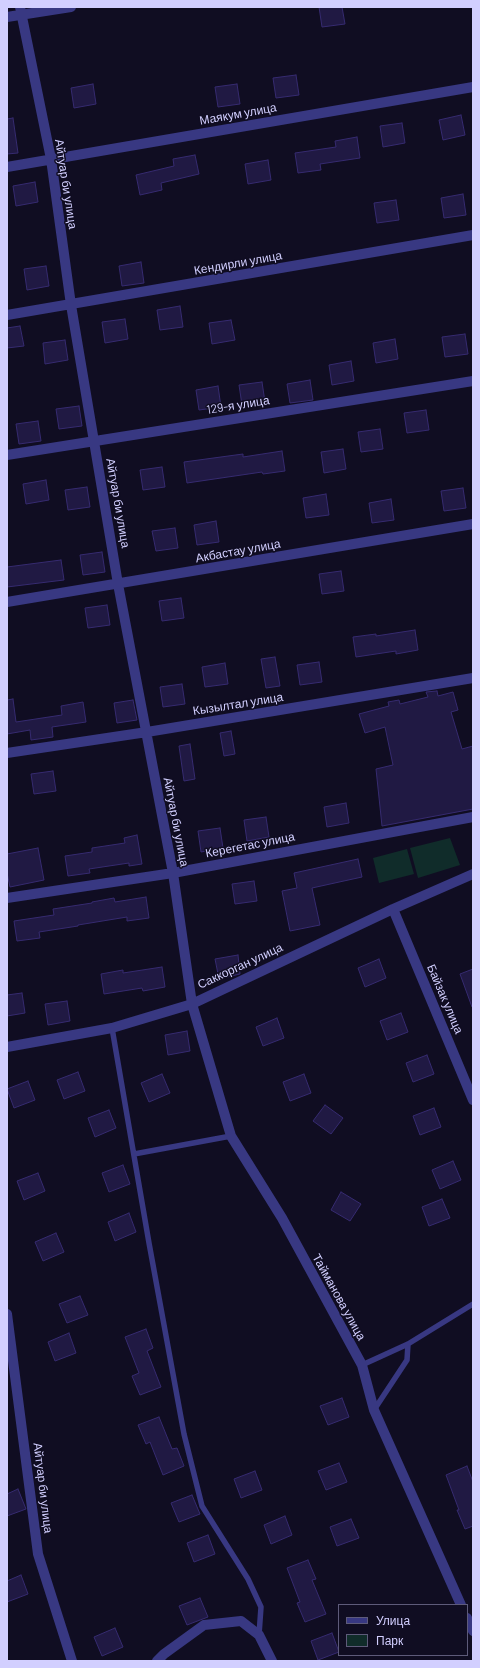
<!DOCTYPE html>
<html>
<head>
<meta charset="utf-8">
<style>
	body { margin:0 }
	#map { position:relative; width:480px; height:1668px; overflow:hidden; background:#100d22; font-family:Barlow,sans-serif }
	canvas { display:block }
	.frame { position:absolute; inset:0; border:8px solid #d2cfff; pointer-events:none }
	.legend { position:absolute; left:338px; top:1604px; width:130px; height:52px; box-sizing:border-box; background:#100d22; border:1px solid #5e5b7a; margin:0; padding:5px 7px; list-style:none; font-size:12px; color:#d2cfff }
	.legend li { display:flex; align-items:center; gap:8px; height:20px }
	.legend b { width:20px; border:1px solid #5e5b7a }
</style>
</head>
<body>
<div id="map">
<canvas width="480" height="1668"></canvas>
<div class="frame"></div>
<ul class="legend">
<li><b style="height:5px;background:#383882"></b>Улица</li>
<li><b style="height:11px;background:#102c2a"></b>Парк</li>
</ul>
</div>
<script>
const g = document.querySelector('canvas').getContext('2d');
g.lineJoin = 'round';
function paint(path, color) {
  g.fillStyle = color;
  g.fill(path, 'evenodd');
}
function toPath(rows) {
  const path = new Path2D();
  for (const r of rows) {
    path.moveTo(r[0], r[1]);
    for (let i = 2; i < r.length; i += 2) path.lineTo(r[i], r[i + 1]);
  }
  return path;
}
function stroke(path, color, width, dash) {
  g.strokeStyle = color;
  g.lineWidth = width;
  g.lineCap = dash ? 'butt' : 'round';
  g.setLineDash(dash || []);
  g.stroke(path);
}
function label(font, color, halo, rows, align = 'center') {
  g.font = font + ' Barlow,sans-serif';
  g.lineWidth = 3;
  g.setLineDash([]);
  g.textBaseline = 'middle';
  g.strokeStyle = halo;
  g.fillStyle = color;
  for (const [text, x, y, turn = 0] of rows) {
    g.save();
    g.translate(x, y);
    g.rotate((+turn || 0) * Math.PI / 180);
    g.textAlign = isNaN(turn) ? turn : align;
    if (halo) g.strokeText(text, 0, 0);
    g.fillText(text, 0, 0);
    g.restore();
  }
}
paint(toPath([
	[450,838,460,865,418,878,410,848],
	[407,849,414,874,379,883,373,858]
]), '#102c2a');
const building = toPath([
	[319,7,342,7,345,24,322,27,319,7],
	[296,75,299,95,276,98,273,78,296,75],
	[93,84,96,104,74,108,71,88,93,84],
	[237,84,240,104,218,107,215,87,237,84],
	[461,115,465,135,443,140,439,120,461,115],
	[13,118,18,153,7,154,7,119,13,118],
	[402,123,405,143,383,147,380,126,402,123],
	[357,137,360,158,320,164,321,170,298,173,295,153,336,147,335,141,357,137],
	[195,155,199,174,161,183,162,190,140,195,136,175,174,166,173,159,195,155],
	[268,160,271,180,248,184,245,164,268,160],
	[35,182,38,202,16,206,13,186,35,182],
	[463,194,466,215,444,218,441,198,463,194],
	[396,200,399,220,377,223,374,203,396,200],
	[141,262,144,283,122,286,119,266,141,262],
	[46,266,49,286,27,290,24,269,46,266],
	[180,306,183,327,160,330,157,310,180,306],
	[125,319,128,339,105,343,102,322,125,319],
	[231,320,235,340,212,344,209,323,231,320],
	[20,326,24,346,7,348,7,328,20,326],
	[465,334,468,354,445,357,442,337,465,334],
	[395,339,398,359,376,363,373,343,395,339],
	[65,340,68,360,45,364,43,343,65,340],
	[351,361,354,381,332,385,329,365,351,361],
	[310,380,313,400,290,403,287,384,310,380],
	[262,382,265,402,242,405,239,385,262,382],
	[218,386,221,407,199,410,196,390,218,386],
	[79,406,82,426,59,429,56,409,79,406],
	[426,410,429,430,407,433,404,413,426,410],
	[38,421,41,441,19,444,16,424,38,421],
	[380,429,383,449,361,452,358,432,380,429],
	[343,449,346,469,324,473,321,452,343,449],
	[282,451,285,471,263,474,262,472,187,483,184,462,243,454,243,457,282,451],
	[162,467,165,487,143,490,140,470,162,467],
	[46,480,49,500,26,504,23,484,46,480],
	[87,487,90,507,68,510,65,490,87,487],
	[463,488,466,508,444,511,441,491,463,488],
	[326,494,329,515,306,518,303,498,326,494],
	[391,499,394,520,372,523,369,503,391,499],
	[216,521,219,542,197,545,194,525,216,521],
	[175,528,178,548,156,551,152,531,175,528],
	[102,552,105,572,83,575,80,555,102,552],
	[61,560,64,580,7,587,7,567,61,560],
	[341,571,344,591,322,594,319,574,341,571],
	[181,598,184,618,162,621,159,601,181,598],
	[107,605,110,625,88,628,85,608,107,605],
	[415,630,418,650,396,654,396,651,356,657,353,637,376,634,376,636,415,630],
	[275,657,280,686,266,688,261,659,275,657],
	[319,662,322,682,300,685,297,665,319,662],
	[225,663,228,684,205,687,202,667,225,663],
	[182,684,185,704,163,707,160,687,182,684],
	[437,691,438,696,453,692,458,710,451,712,462,749,473,746,473,809,382,826,376,769,393,765,385,727,365,733,359,714,389,706,388,702,399,700,400,704,428,697,426,692,437,691],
	[13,699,16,722,62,715,61,706,83,702,86,722,52,727,53,737,31,740,30,730,7,734,7,700,13,699],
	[133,700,137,720,117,723,114,703,133,700],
	[231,731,235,754,224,756,220,733,231,731],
	[190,744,195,779,184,781,179,746,190,744],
	[53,771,56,791,34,794,31,774,53,771],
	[346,803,349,823,327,827,324,807,346,803],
	[266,817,269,837,247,841,244,820,266,817],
	[220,828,223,848,201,852,198,831,220,828],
	[137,835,142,864,129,866,129,863,89,869,90,873,68,876,65,856,92,852,92,848,125,843,124,838,137,835],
	[38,848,44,880,10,887,7,873,7,854,38,848],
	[358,859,362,877,312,888,320,925,290,931,282,891,297,888,294,873,358,859],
	[254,881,257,901,235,904,232,884,254,881],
	[146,897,149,918,127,921,127,917,78,925,78,926,39,932,40,938,17,941,14,921,54,915,53,909,92,903,92,902,114,898,115,902,146,897],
	[238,955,240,974,219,979,215,959,238,955],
	[379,959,386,978,365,987,358,968,379,959],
	[162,967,165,987,143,991,142,988,104,994,101,974,123,970,123,973,162,967],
	[473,969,473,1007,472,1007,460,974,473,969],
	[22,993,25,1013,7,1016,7,995,22,993],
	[67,1001,70,1021,48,1025,45,1004,67,1001],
	[401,1013,408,1032,387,1040,380,1021,401,1013],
	[277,1018,284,1038,263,1046,256,1027,277,1018],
	[187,1031,190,1051,168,1055,165,1035,187,1031],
	[427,1055,434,1074,413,1082,406,1063,427,1055],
	[78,1072,85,1091,64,1099,57,1080,78,1072],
	[162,1074,170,1093,149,1102,141,1083,162,1074],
	[304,1074,311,1093,290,1101,283,1082,304,1074],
	[28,1081,35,1100,14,1108,7,1089,28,1081],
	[325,1105,343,1118,331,1134,313,1121,325,1105],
	[434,1108,441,1127,420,1135,413,1116,434,1108],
	[109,1110,116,1128,95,1137,88,1118,109,1110],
	[453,1161,461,1180,440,1189,432,1170,453,1161],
	[123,1165,130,1184,109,1192,102,1173,123,1165],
	[38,1173,45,1191,24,1200,17,1181,38,1173],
	[341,1192,361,1204,350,1221,331,1210,341,1192],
	[442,1199,450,1218,429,1226,422,1207,442,1199],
	[129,1213,136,1232,115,1241,108,1222,129,1213],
	[56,1233,64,1252,43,1261,35,1242,56,1233],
	[80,1296,88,1315,67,1323,59,1304,80,1296],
	[146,1329,153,1348,147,1351,161,1387,140,1395,132,1376,139,1373,125,1337,146,1329],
	[69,1333,76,1353,55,1361,48,1342,69,1333],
	[342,1398,349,1417,328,1425,320,1406,342,1398],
	[159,1417,172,1449,177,1448,184,1466,163,1475,150,1442,146,1444,138,1425,159,1417],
	[339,1463,347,1482,326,1490,318,1471,339,1463],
	[467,1466,473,1482,473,1526,465,1529,457,1510,459,1510,446,1475,467,1466],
	[255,1471,262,1490,241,1498,234,1479,255,1471],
	[18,1489,26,1509,7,1516,7,1494,18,1489],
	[192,1495,200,1514,179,1522,171,1503,192,1495],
	[285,1516,292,1535,271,1544,264,1525,285,1516],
	[351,1519,359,1538,337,1546,330,1527,351,1519],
	[208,1535,215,1554,194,1562,187,1543,208,1535],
	[308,1560,316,1579,312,1580,326,1614,305,1622,297,1603,300,1602,287,1568,308,1560],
	[21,1575,28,1594,7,1602,7,1581,21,1575],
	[200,1598,208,1617,187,1625,179,1606,200,1598],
	[115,1628,123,1647,102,1656,94,1637,115,1628],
	[332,1633,339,1652,318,1660,311,1641,332,1633]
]);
paint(building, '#201943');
stroke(building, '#362b70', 1);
stroke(toPath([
	[112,1028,149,1243,184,1434,202,1506,248,1579,261,1607,259,1635],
	[134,1154,231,1136],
	[362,1365,408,1344,473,1304],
	[374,1410,407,1360,408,1344]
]), '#383882', 5.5);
stroke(toPath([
	[20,7,51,159,71,305,118,584,173,873,192,1004,231,1136,282,1218,362,1365,374,1410,461,1605],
	[7,17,71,7],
	[7,167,473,87],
	[7,315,473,235],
	[7,455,473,381],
	[7,602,473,524],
	[7,753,147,732,473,678],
	[7,898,173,873,473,817],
	[393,909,473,1100],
	[7,1047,112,1028,192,1004,393,909,473,874],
	[7,1314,38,1554,72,1661],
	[467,1618,473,1631],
	[157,1661,164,1654,204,1625,241,1621,259,1635,272,1661]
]), '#383882', 10);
label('12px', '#d2cfff', '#100d22', [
	["Маякум улица",238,114,-10],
	["Айтуар би улица",66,184,81],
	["Кендирли улица",238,263,-10],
	["129-я улица",238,405,-9],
	["Айтуар би улица",118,503,80],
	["Акбастау улица",238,551,-10],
	["Кызылтал улица",238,704,-9],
	["Айтуар би улица",176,822,79],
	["Керегетас улица",250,845,-11],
	["Саккорган улица",240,966,-25],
	["Байзак улица",445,999,67],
	["Тайманова улица",339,1297,61],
	["Айтуар би улица",43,1488,83]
]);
</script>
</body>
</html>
